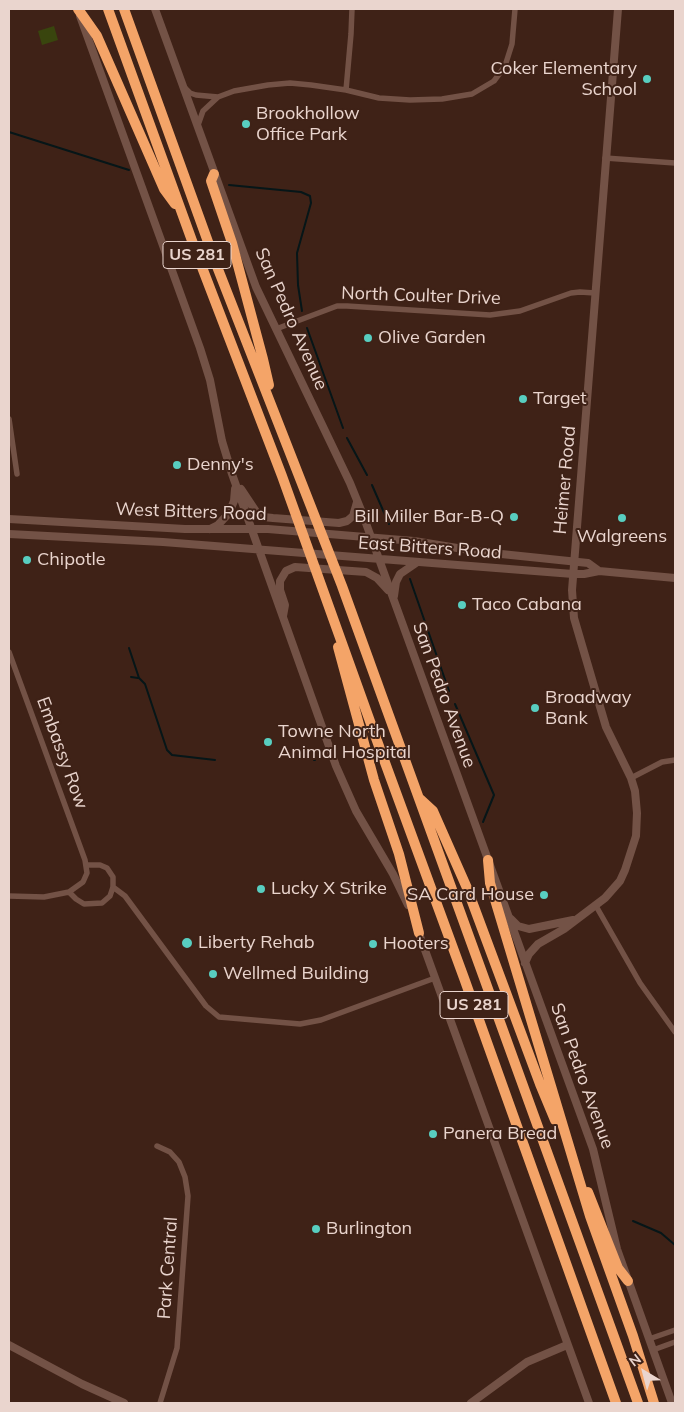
<!DOCTYPE html>
<html>
<head>
<meta charset="utf-8">
<style>
	body { margin:0 }
	#map { position:relative; width:684px; height:1412px; overflow:hidden; background:#3f2217; font-family:Mulish,sans-serif }
	canvas { display:block }
	.frame { position:absolute; inset:0; border:10px solid #ead5ce; pointer-events:none }
	.north { position:absolute; left:619px; top:1347px; width:50px; height:50px; -webkit-text-stroke:4px #3f2217; paint-order:stroke; rotate:323deg; font-size:14px; font-weight:700; line-height:20px; text-align:center; color:#ead5ce }
	.north::after { content:''; display:block; margin:auto; width:18px; height:22px; background:#ead5ce; clip-path:polygon(50% 0,100% 100%,50% 72%,0 100%) }
</style>
</head>
<body>
<div id="map">
<canvas width="684" height="1412"></canvas>
<div class="frame"></div>
<div class="north">N</div>
</div>
<script>
const g = document.querySelector('canvas').getContext('2d');
g.lineJoin = 'round';
function paint(path, color) {
  g.fillStyle = color;
  g.fill(path, 'evenodd');
}
function toPath(rows) {
  const path = new Path2D();
  for (const r of rows) {
    path.moveTo(r[0], r[1]);
    for (let i = 2; i < r.length; i += 2) path.lineTo(r[i], r[i + 1]);
  }
  return path;
}
function stroke(path, color, width, dash) {
  g.strokeStyle = color;
  g.lineWidth = width;
  g.lineCap = dash ? 'butt' : 'round';
  g.setLineDash(dash || []);
  g.stroke(path);
}
function label(font, color, halo, rows, align = 'center') {
  g.font = font + ' Mulish,sans-serif';
  g.lineWidth = 4;
  g.setLineDash([]);
  g.textBaseline = 'middle';
  g.strokeStyle = halo;
  g.fillStyle = color;
  for (const [text, x, y, turn = 0] of rows) {
    g.save();
    g.translate(x, y);
    g.rotate((+turn || 0) * Math.PI / 180);
    g.textAlign = isNaN(turn) ? turn : align;
    if (halo) g.strokeText(text, 0, 0);
    g.fillText(text, 0, 0);
    g.restore();
  }
}
paint(toPath([
	[54,26,58,40,42,45,38,31]
]), '#39450e');
stroke(toPath([
	[9,132,129,170],
	[229,185,301,192,310,196,311,203,297,253,298,285,302,311],
	[307,328,343,428],
	[347,438,367,475],
	[372,485,389,524],
	[410,579,449,691],
	[129,648,139,678,145,684,167,750,172,755,215,760],
	[131,677,138,678],
	[455,704,494,795,483,822],
	[314,760,315,760],
	[633,1221,661,1233,675,1245]
]), '#061618', 2);
stroke(toPath([
	[183,86,190,93,196,95,218,97],
	[346,90,351,34,352,9],
	[198,125,203,111,218,97,234,91,268,85,290,83,311,85,346,90,379,98,410,100,442,99,472,94,494,81,505,66,512,44,515,9],
	[605,158,675,163],
	[276,329,337,306,347,306,490,315,520,311,571,293,580,292,595,293],
	[9,419,17,474],
	[9,652,85,860,87,873,83,882,69,892,44,897,9,896],
	[631,778,662,762,675,760],
	[113,887,125,896,206,1006,219,1017,300,1024,321,1020,435,978],
	[69,892,76,899,84,904,102,903,110,896,113,887,113,877,107,868,100,865,87,865],
	[596,906,640,983,675,1032],
	[157,1146,170,1152,179,1162,185,1177,188,1196,177,1348,160,1403],
	[649,1339,675,1330],
	[653,1350,675,1342]
]), '#735246', 5.5);
stroke(toPath([
	[155,9,256,287,350,483,363,515,593,1149,617,1249,672,1403],
	[80,16,200,348,210,380,222,441,232,474,336,766,356,811,393,874,408,905],
	[241,489,257,513,263,517,273,518,339,523,347,521,353,516,357,502],
	[9,519,185,529,268,529,414,541,482,552,588,563,599,571],
	[210,529,218,525,229,513,234,501,235,489],
	[9,534,163,542,573,574,584,574,599,571,675,578],
	[394,596,396,582,400,574,416,563],
	[283,616,285,605,280,590,280,581,286,571,295,567,366,572,377,578,388,590],
	[511,919,518,926,529,929,573,920],
	[417,928,589,1403],
	[525,963,529,954,538,944,564,929,605,898,620,881,625,870,636,836,637,813,635,791,631,778,606,727,574,618,572,590,618,9],
	[9,1345,82,1384,124,1403],
	[471,1403,527,1362,567,1345]
]), '#735246', 8);
stroke(toPath([
	[78,9,97,36,164,189,175,204],
	[108,9,195,249,282,476,376,738,464,978,616,1403],
	[124,9,216,264,342,586,638,1403],
	[214,174,211,181,232,243,263,359,269,385],
	[338,647,374,780,399,854,419,933],
	[420,799,433,811,467,888,540,1084,555,1120],
	[488,860,490,883,590,1216,633,1336,654,1403],
	[588,1192,618,1268,628,1281]
]), '#f4a468', 10);
for (const [x, y, r, color] of [
	[647,79,5,"#58cec0"],
	[246,124,5,"#58cec0"],
	[368,338,5,"#58cec0"],
	[523,399,5,"#58cec0"],
	[177,465,5,"#58cec0"],
	[514,517,5,"#58cec0"],
	[622,518,5,"#58cec0"],
	[27,560,5,"#58cec0"],
	[462,605,5,"#58cec0"],
	[535,708,5,"#58cec0"],
	[268,742,5,"#58cec0"],
	[261,889,5,"#58cec0"],
	[544,895,5,"#58cec0"],
	[187,943,6,"#58cec0"],
	[373,944,5,"#58cec0"],
	[213,974,5,"#58cec0"],
	[433,1134,5,"#58cec0"],
	[316,1229,5,"#58cec0"]
]) {
  const dot = new Path2D();
  dot.arc(x, y, r, 0, 2 * Math.PI);
  g.fillStyle = color;
  g.fill(dot);
  stroke(dot, '#3f2217', 2);
}
for (const [x, y, w] of [
	[197,255,68],
	[474,1005,68]
]) {
  const box = new Path2D();
  box.roundRect(x - w / 2, y - 13.5, w, 27, 4);
  g.fillStyle = '#3f2217';
  g.fill(box);
  stroke(box, '#ead5ce', 1);
}
label('bold 16px', '#ead5ce', null, [
	["US 281",197,255],
	["US 281",474,1005]
]);
label('18px', '#ead5ce', '#3f2217', [
	["Coker Elementary",637,69,"right"],
	["School",637,90,"right"],
	["Brookhollow",256,114],
	["Office Park",256,135],
	["Olive Garden",378,338],
	["Target",533,399],
	["Denny's",187,465],
	["Bill Miller Bar-B-Q",504,517,"right"],
	["Walgreens",622,537,"center"],
	["Chipotle",37,560],
	["Taco Cabana",472,605],
	["Broadway",545,698],
	["Bank",545,719],
	["Towne North",278,732],
	["Animal Hospital",278,753],
	["Lucky X Strike",271,889],
	["SA Card House",534,895,"right"],
	["Liberty Rehab",198,943],
	["Hooters",383,944],
	["Wellmed Building",223,974],
	["Panera Bread",443,1134],
	["Burlington",326,1229]
], 'left');
label('18px', '#ead5ce', '#3f2217', [
	["North Coulter Drive",421,296,2],
	["San Pedro Avenue",291,319,66],
	["Heimer Road",565,480,-85],
	["West Bitters Road",191,512,2],
	["East Bitters Road",430,548,4],
	["San Pedro Avenue",444,695,70],
	["Embassy Row",62,753,70],
	["San Pedro Avenue",582,1076,70],
	["Park Central",168,1268,-86]
]);
</script>
</body>
</html>
